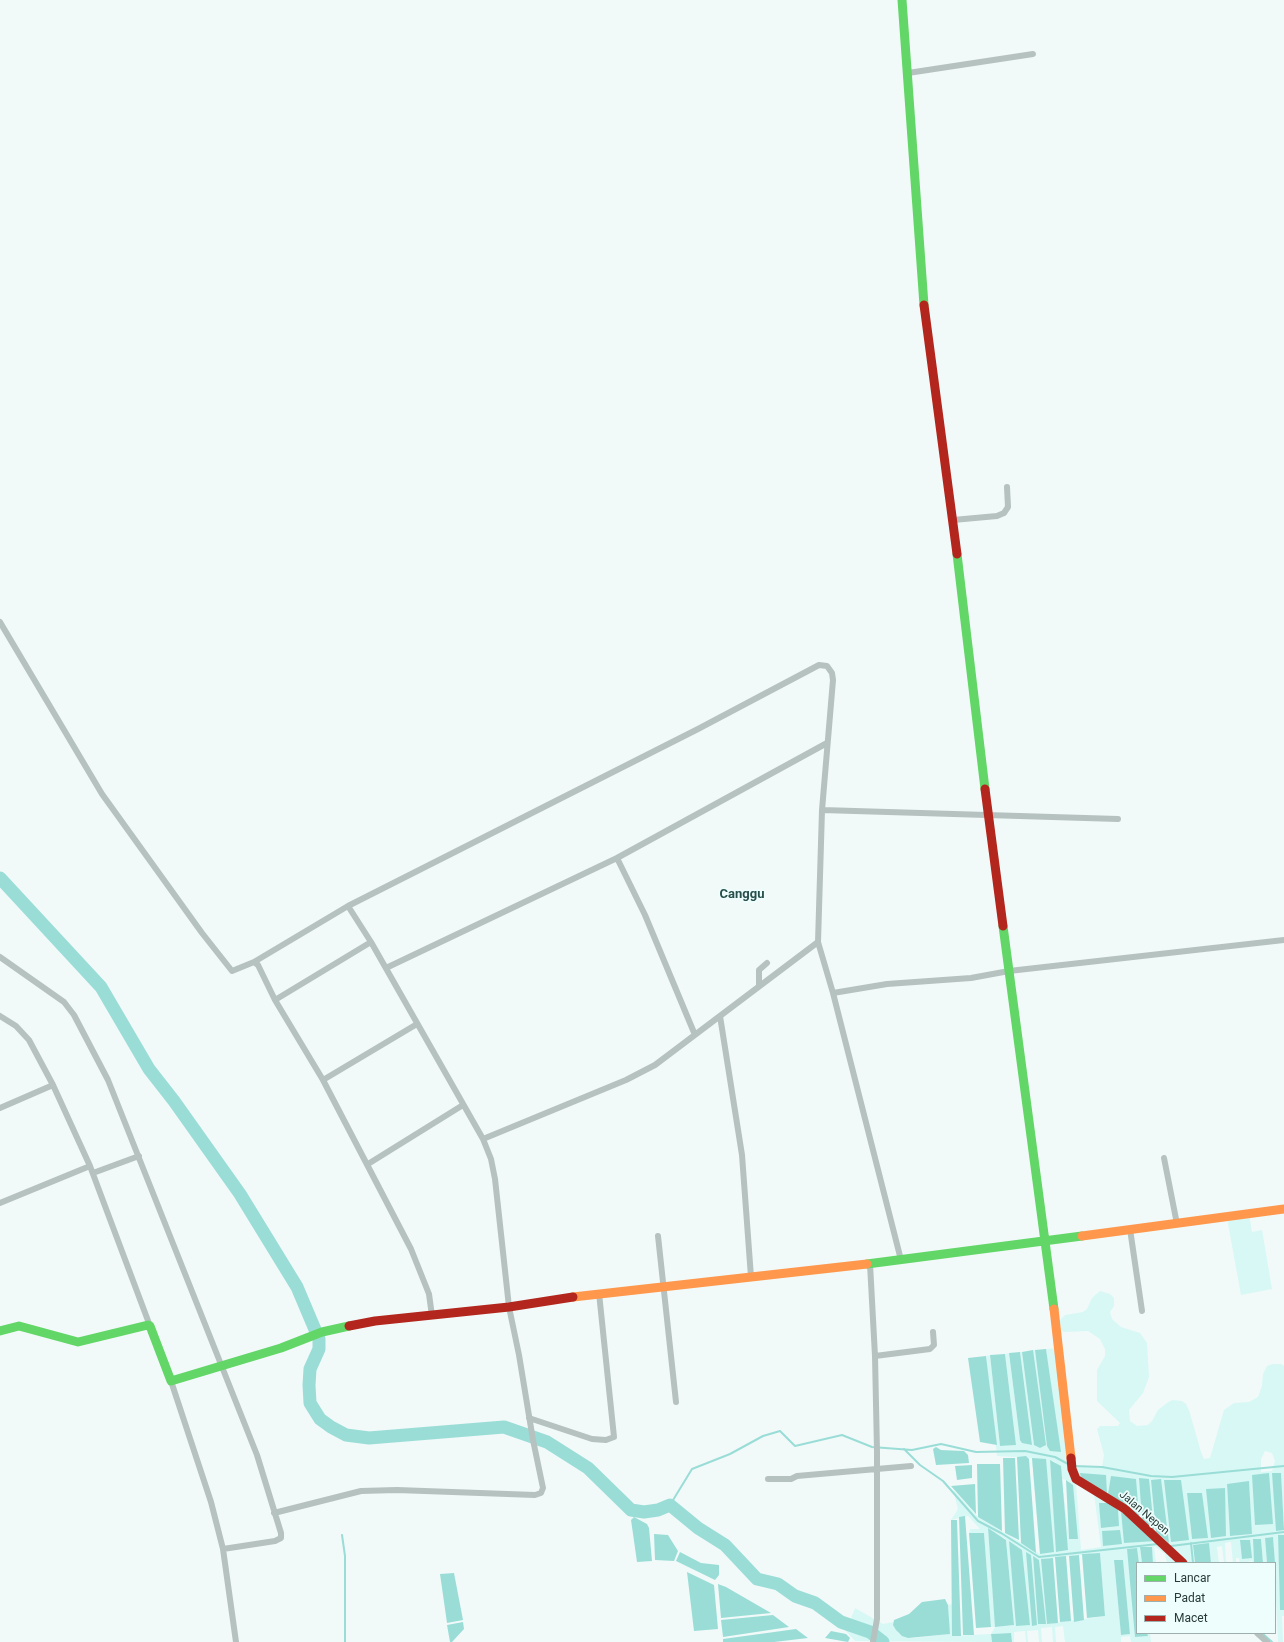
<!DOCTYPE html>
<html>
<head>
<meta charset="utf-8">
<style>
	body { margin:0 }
	#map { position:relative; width:1284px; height:1642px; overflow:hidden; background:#f1faf9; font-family:Roboto,sans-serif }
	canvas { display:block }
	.legend { position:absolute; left:1136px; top:1562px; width:140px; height:72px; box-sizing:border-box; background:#edfefc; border:1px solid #9eb0ae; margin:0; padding:5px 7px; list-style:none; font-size:12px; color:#283a38 }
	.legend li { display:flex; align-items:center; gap:8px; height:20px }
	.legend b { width:20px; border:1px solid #9eb0ae }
</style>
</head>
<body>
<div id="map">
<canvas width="1284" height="1642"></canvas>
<ul class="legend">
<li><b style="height:5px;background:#63d668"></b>Lancar</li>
<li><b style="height:5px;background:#ff974d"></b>Padat</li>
<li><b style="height:5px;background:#b3261e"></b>Macet</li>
</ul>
</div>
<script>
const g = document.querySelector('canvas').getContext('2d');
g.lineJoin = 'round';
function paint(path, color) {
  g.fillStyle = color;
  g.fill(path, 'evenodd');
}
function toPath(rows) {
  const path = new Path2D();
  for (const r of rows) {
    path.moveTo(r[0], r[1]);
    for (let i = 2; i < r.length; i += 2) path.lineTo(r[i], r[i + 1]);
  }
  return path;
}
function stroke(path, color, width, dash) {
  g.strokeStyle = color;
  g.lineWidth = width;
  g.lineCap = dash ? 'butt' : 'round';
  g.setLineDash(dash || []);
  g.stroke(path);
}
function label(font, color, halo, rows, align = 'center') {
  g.font = font + ' Roboto,sans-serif';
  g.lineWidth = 3.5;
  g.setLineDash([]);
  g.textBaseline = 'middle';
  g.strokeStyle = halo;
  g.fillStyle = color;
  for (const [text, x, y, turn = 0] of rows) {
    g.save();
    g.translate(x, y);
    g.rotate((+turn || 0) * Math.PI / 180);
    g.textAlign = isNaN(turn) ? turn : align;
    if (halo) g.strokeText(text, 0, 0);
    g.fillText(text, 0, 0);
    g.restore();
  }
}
paint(toPath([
	[1249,1214,1252,1232,1262,1230,1272,1289,1241,1295,1227,1218],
	[1100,1291,1110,1294,1114,1298,1114,1306,1110,1312,1112,1319,1121,1327,1140,1333,1147,1343,1149,1377,1143,1393,1129,1410,1130,1421,1137,1426,1148,1425,1152,1421,1158,1410,1167,1403,1172,1400,1182,1401,1186,1404,1189,1410,1201,1452,1204,1459,1210,1458,1224,1410,1234,1403,1249,1402,1258,1397,1262,1386,1263,1374,1267,1366,1273,1364,1281,1364,1284,1366,1284,1535,1278,1535,1280,1610,1284,1610,1284,1616,1282,1616,1283,1642,1278,1642,1273,1537,1265,1538,1267,1563,1263,1563,1261,1539,1253,1539,1254,1563,1252,1561,1240,1563,1239,1558,1236,1558,1236,1563,1233,1563,1231,1542,1225,1543,1226,1563,1224,1563,1222,1546,1217,1547,1219,1563,1211,1563,1209,1544,1193,1546,1195,1563,1167,1563,1165,1554,1154,1546,1156,1563,1153,1563,1152,1547,1140,1548,1142,1563,1139,1563,1137,1548,1135,1637,1147,1636,1147,1633,1150,1633,1151,1642,1131,1642,1130,1636,1121,1637,1121,1642,1065,1642,1063,1626,1055,1627,1056,1642,1053,1642,1052,1627,1041,1628,1042,1642,1039,1642,1038,1630,1027,1631,1028,1642,1026,1642,1025,1631,1014,1632,1014,1642,1012,1642,1010,1633,991,1634,992,1642,855,1641,846,1631,855,1608,883,1624,893,1622,898,1633,908,1638,914,1638,949,1634,948,1605,952,1604,953,1636,991,1634,995,1627,991,1627,984,1533,969,1533,970,1529,980,1529,968,1516,951,1520,958,1509,953,1489,978,1517,1040,1554,1032,1458,997,1456,986,1356,990,1355,1000,1446,1016,1445,1005,1354,1009,1353,1020,1440,1032,1445,1020,1352,1022,1352,1034,1445,1033,1350,1035,1350,1047,1446,1060,1451,1046,1349,1060,1348,1072,1456,1065,1458,1067,1464,1078,1467,1102,1467,1104,1455,1097,1429,1100,1426,1118,1426,1120,1423,1097,1401,1097,1370,1105,1356,1105,1349,1100,1339,1088,1331,1065,1332,1062,1331,1059,1321,1065,1315,1083,1312,1087,1309,1092,1298],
	[1265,1451,1272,1453,1275,1461,1272,1471,1261,1472,1261,1459],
	[1050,1460,1056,1462,1068,1550,1057,1552],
	[1273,1473,1281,1474,1284,1530,1276,1530],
	[1062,1479,1069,1481,1069,1539],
	[1249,1482,1252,1534,1230,1536,1227,1485],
	[1076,1484,1094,1494,1101,1547,1081,1550],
	[1187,1493,1202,1493,1207,1538,1192,1539],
	[988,1529,1006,1539,1014,1625,996,1627],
	[1009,1541,1022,1550,1017,1626],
	[1100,1553,1105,1616,1047,1624,1042,1559],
	[1033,1557,1039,1560,1045,1624,1038,1624],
	[1114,1560,1123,1560,1130,1634,1121,1635]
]), '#d7f8f5');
paint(toPath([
	[1046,1349,1061,1452,1050,1451,1047,1446,1035,1350],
	[1033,1350,1046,1445,1040,1448,1034,1445,1022,1352],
	[1020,1352,1032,1445,1022,1443,1020,1440,1009,1353],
	[1005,1354,1016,1445,1000,1446,990,1355],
	[986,1356,997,1445,980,1442,968,1358],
	[936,1447,941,1450,964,1451,968,1455,969,1463,936,1465,933,1449],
	[1026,1456,1029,1459,1036,1553,1021,1543,1017,1457],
	[1003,1458,1015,1458,1019,1540,1005,1533],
	[1032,1458,1046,1459,1054,1552,1040,1554],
	[1050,1460,1061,1466,1068,1550,1056,1552],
	[977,1464,1000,1464,1002,1531,978,1517],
	[972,1465,972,1478,957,1480,955,1466],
	[1080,1473,1106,1475,1107,1493,1081,1478],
	[1269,1473,1273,1524,1255,1525,1252,1475],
	[1272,1473,1281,1473,1284,1530,1276,1531],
	[1111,1476,1136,1479,1139,1516,1108,1494],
	[1139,1478,1149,1479,1154,1530,1142,1519],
	[1161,1479,1169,1543,1156,1532,1151,1480],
	[1066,1480,1073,1485,1078,1539,1069,1539],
	[1164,1480,1181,1480,1189,1540,1171,1542],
	[1249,1481,1252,1534,1230,1536,1227,1484],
	[975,1484,976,1514,951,1486],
	[1225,1488,1226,1536,1211,1538,1206,1489],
	[1187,1493,1202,1493,1208,1538,1192,1539],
	[1099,1503,1109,1503,1118,1510,1119,1526,1101,1528],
	[1121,1511,1156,1541,1124,1543],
	[965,1516,974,1635,963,1635,959,1517],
	[634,1517,647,1524,649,1528,652,1561,637,1562,631,1520],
	[951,1520,957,1520,961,1636,952,1636],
	[988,1528,1006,1540,1014,1625,995,1627],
	[1120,1530,1122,1544,1103,1546,1102,1531],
	[969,1533,984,1533,991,1627,976,1628],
	[654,1534,668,1535,678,1551,674,1561,655,1560],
	[1278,1535,1284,1535,1284,1610,1280,1610],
	[1273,1537,1275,1563,1267,1563,1265,1538],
	[1253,1539,1261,1539,1263,1563,1254,1563],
	[1240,1540,1250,1540,1252,1558,1242,1559],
	[1009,1541,1022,1550,1030,1625,1016,1626],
	[1209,1543,1211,1563,1195,1563,1193,1545],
	[1140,1547,1152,1547,1153,1563,1142,1563],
	[1137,1548,1139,1563,1137,1563,1137,1633,1147,1633,1148,1636,1135,1637,1127,1549],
	[680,1552,701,1563,719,1565,719,1575,715,1580,676,1561],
	[1026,1552,1031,1555,1037,1625,1032,1626],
	[1100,1553,1105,1616,1087,1618,1082,1554],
	[1079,1555,1084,1620,1074,1622,1069,1556],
	[1033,1556,1039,1560,1046,1624,1038,1624],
	[1066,1556,1071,1621,1060,1622,1055,1557],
	[1053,1558,1058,1623,1047,1624,1041,1559],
	[1114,1560,1123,1560,1130,1634,1121,1635],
	[687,1572,714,1585,718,1629,694,1631],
	[454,1573,463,1620,447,1623,440,1574],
	[718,1584,726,1587,771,1613,721,1618],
	[945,1599,948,1605,950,1634,908,1638,902,1636,896,1630,893,1625,894,1620,909,1614,922,1602],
	[773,1615,789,1627,723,1637,721,1620],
	[463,1622,464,1629,452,1642,450,1642,447,1625],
	[796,1629,808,1638,774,1642,723,1642,723,1639],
	[831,1631,846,1634,850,1638,848,1642,825,1638],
	[1011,1633,1012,1642,992,1642,991,1634]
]), '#9addd7');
stroke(toPath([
	[904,1449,920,1465,943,1481,978,1521,1001,1533,1039,1557,1158,1544],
	[1074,1466,1102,1467,1151,1476,1172,1477,1284,1466],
	[670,1505,692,1469,730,1454,763,1436,780,1431,795,1446,842,1435,872,1447,912,1450,941,1444,976,1452,1025,1451,1055,1457,1068,1464],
	[342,1535,345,1556,345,1642],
	[1191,1543,1193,1563],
	[1171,1546,1284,1532],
	[1262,1633,1272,1642]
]), '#9addd7', 2);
stroke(toPath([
	[0,878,101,987,149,1069,174,1101,240,1194,297,1287,319,1339,319,1349,310,1369,309,1385,310,1403,320,1419,331,1427,346,1435,369,1438,504,1427,547,1442,588,1468,631,1510,644,1512,658,1510,670,1505,698,1528,725,1545,757,1579,778,1584,795,1596,815,1603,841,1622,870,1632,883,1642]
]), '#9addd7', 13);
stroke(toPath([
	[908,73,1033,54],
	[953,520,997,516,1004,513,1008,507,1007,487],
	[0,622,102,794,202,933,232,971,254,962,258,965,275,1000,323,1080,411,1249,429,1294,432,1316],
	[822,810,1118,819],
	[617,858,645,915,695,1035],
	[348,906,371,942],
	[0,957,64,1002,74,1015,108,1080,257,1455,281,1533,281,1538,275,1541,223,1549],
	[254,962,348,906,698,729,819,665,827,666,832,673,833,680,822,810,818,942,833,993,901,1260],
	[386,968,617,858,827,743],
	[759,986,759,970,767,963],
	[833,993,887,984,971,978,1009,971,1284,940],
	[0,1016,16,1026,29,1040,53,1085,90,1166,150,1326],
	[720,1016,742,1155,751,1277],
	[323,1080,417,1024],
	[0,1108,53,1085],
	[483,1139,626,1080,655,1065,818,942],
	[1164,1158,1177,1224],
	[368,1164,463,1105],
	[93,1173,139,1156],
	[0,1203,90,1166],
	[1130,1229,1142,1311],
	[658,1236,676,1402],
	[870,1264,875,1356,877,1451,877,1619,873,1642],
	[875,1356,930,1349,934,1345,933,1332],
	[171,1381,211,1502,223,1549,236,1642],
	[529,1418,592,1439,606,1440,614,1437,599,1293],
	[768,1479,791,1479,797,1476,911,1466],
	[274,1513,361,1491,397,1490,535,1495,541,1493,543,1488,533,1440,519,1355,509,1307,495,1179,491,1159,483,1139,371,942,275,1000],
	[1257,1633,1267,1642]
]), '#b6c2c0', 6);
stroke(toPath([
	[902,0,924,305],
	[957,554,985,789],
	[1003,926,1054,1309],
	[867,1264,1082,1236],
	[0,1331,19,1326,78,1342,148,1325,150,1326,171,1381,281,1348,322,1332,349,1326]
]), '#63d668', 9);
stroke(toPath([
	[1082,1236,1284,1209],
	[573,1297,867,1264],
	[1054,1309,1071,1458]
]), '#ff974d', 9);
stroke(toPath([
	[924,305,957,554],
	[985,789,1003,926],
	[349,1326,375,1321,509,1307,573,1297],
	[1071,1458,1072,1469,1076,1479,1125,1509,1183,1563]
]), '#b3261e', 9);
label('11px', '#283a38', '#edfefc', [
	["Jalan Nepen",1144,1513,40]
]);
label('bold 13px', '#274f4c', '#edfefc', [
	["Canggu",742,895]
]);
</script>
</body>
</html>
